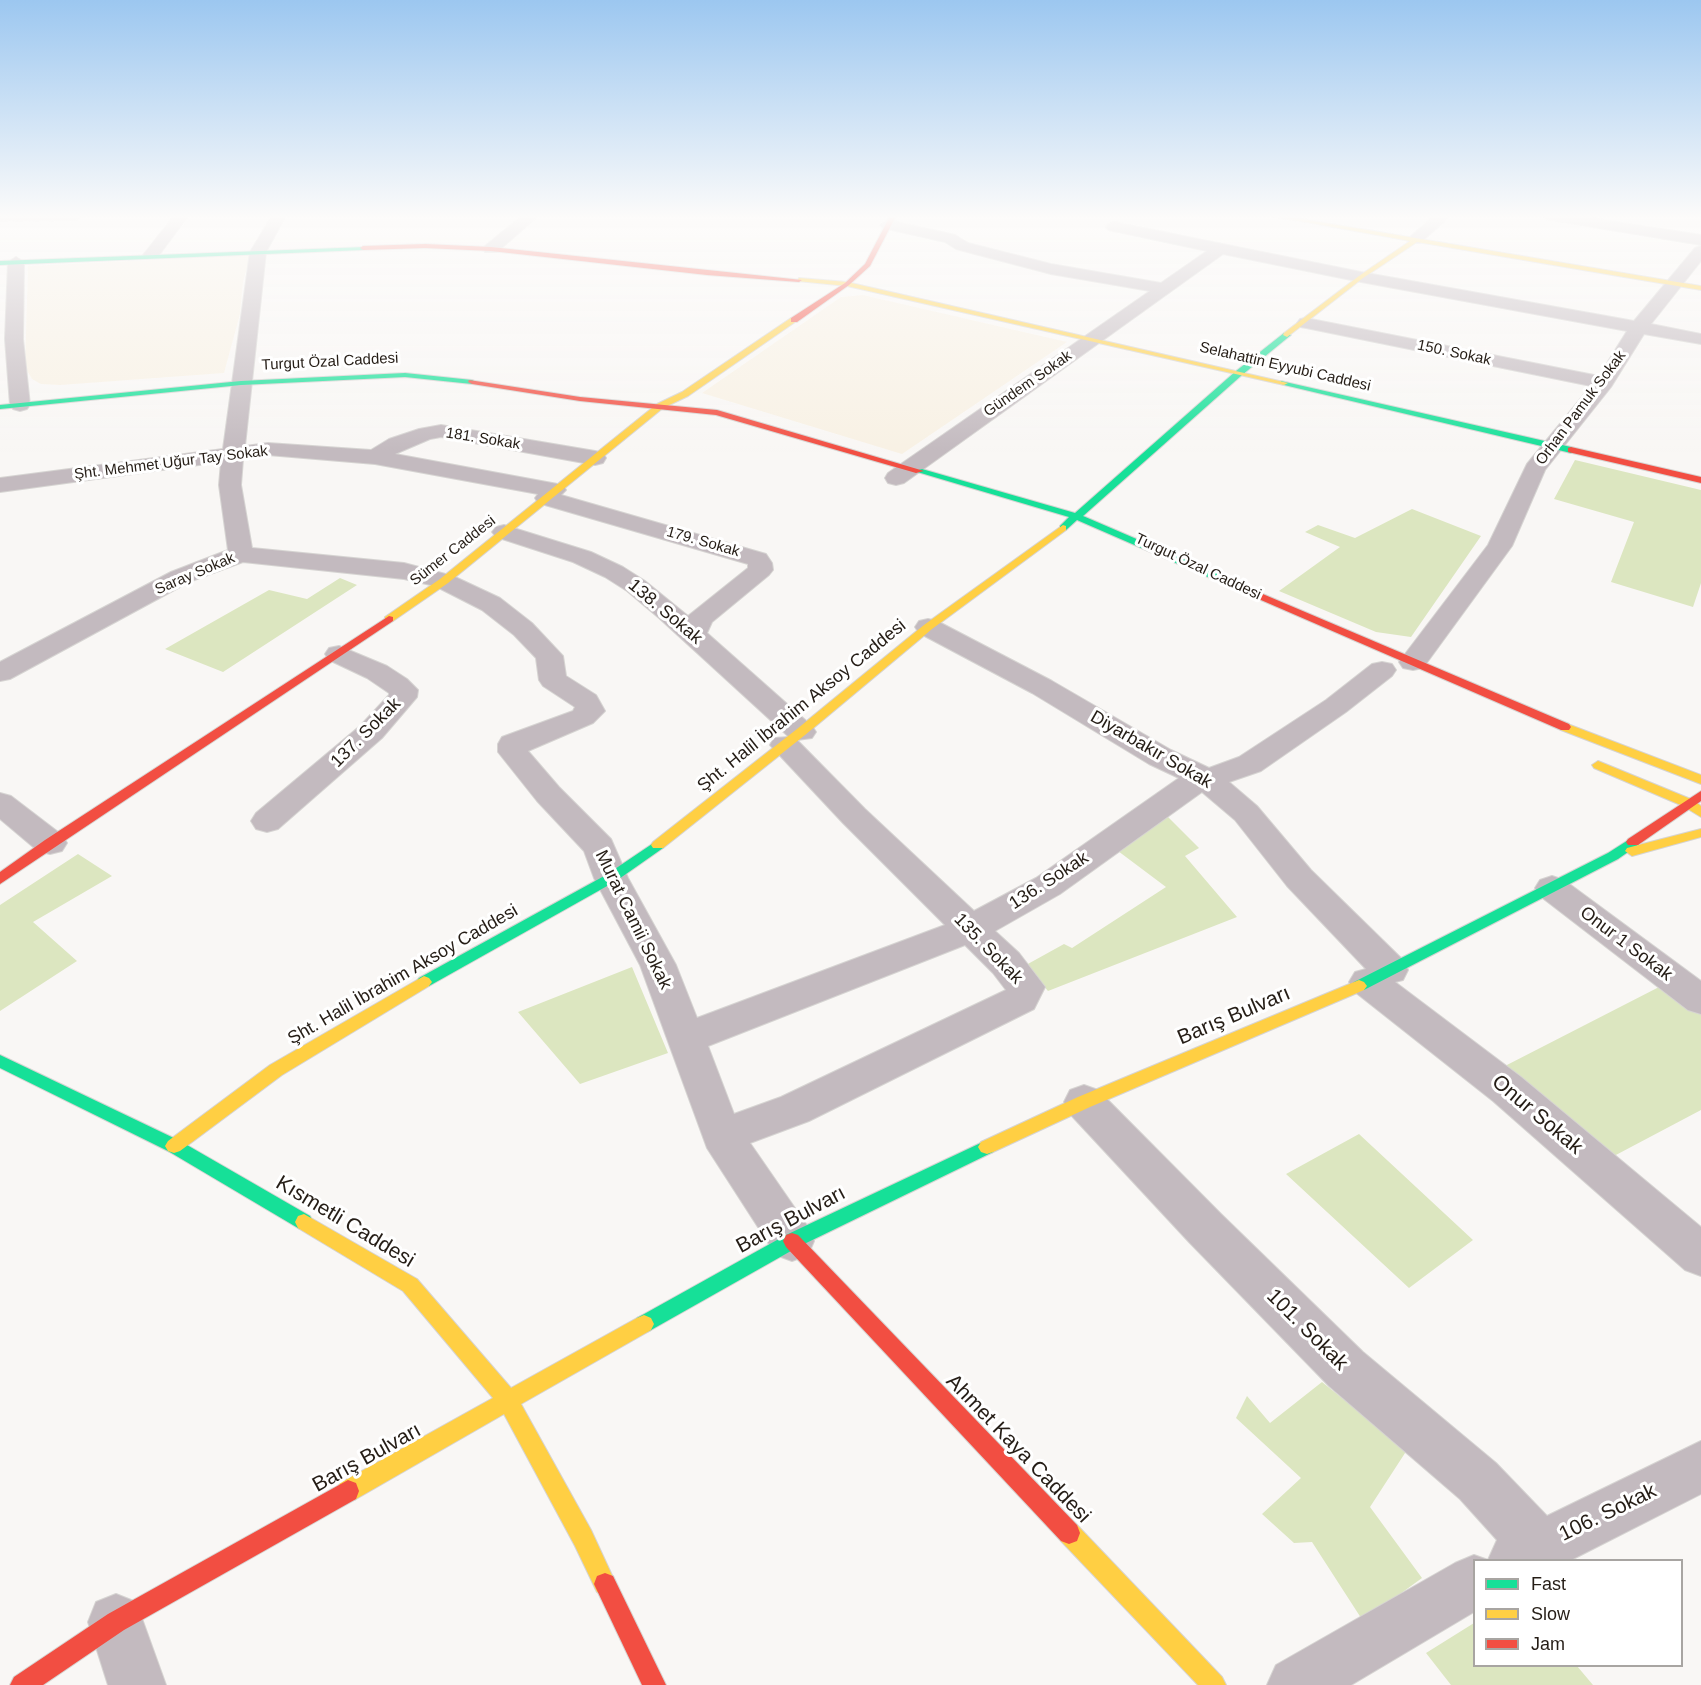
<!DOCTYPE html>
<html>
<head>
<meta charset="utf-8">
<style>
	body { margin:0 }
	#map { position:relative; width:1701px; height:1685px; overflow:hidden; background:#f9f7f5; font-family:Helvetica,sans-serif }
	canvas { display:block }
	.legend { position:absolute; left:1473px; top:1559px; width:210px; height:108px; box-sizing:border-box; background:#fff; border:2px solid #a8a5a2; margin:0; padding:8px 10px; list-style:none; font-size:18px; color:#251d16 }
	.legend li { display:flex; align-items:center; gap:12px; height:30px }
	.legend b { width:30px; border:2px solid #a8a5a2 }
</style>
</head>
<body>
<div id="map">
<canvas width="1701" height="1685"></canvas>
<ul class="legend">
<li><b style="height:8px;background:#16e098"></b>Fast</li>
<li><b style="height:8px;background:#ffcf43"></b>Slow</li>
<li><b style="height:8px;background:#f24e42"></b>Jam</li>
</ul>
</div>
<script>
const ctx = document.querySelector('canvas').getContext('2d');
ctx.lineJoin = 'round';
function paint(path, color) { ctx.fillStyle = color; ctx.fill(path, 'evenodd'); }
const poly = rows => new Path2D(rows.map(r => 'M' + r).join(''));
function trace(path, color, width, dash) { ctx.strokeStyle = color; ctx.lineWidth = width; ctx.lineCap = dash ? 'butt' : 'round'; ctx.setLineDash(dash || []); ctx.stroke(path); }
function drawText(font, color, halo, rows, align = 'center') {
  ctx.font = font + ' Helvetica,sans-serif'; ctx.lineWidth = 6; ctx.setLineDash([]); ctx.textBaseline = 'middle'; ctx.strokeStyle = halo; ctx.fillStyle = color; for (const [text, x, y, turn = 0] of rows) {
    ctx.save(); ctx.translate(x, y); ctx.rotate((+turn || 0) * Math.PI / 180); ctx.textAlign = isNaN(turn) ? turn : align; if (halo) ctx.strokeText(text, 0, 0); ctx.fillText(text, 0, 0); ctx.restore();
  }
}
paint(poly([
	[251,255,243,281,240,314,224,373,60,385,41,384,32,379,25,367,28,266],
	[863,295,1067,342,902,454,702,393,841,297]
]), '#f8f1e4');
paint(poly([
	[1575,460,1701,490,1701,583,1693,607,1611,582,1634,522,1554,499],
	[1412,509,1481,536,1411,637,1376,632,1279,591,1340,547,1305,532,1318,525,1355,538],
	[340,578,357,585,223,672,165,649,269,590,307,599],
	[1168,817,1199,848,1185,856,1237,917,1048,991,1026,965,1064,944,1072,948,1166,887,1118,851],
	[78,854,112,876,33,922,77,961,0,1011,0,905],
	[632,967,668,1053,580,1084,518,1012],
	[1661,986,1701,1014,1701,1110,1614,1156,1503,1067],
	[1359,1134,1473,1240,1409,1288,1286,1174],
	[1322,1382,1407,1450,1370,1507,1422,1578,1363,1621,1312,1542,1294,1543,1262,1514,1301,1478,1236,1418,1247,1396,1270,1423],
	[1474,1623,1474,1666,1577,1666,1593,1685,1451,1685,1426,1653]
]), '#dce6c0');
const street = poly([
	[0,216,83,216,76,220,0,221,0,216],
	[174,216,188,216,157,258,145,258,143,255,174,216],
	[272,216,282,216,284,219,266,252,245,446,268,443,371,450,389,439,419,429,441,425,595,451,603,453,606,458,603,463,595,465,441,437,430,439,395,454,563,485,566,490,561,495,766,554,772,563,773,570,769,575,712,622,707,633,812,726,816,732,812,738,797,740,865,809,974,911,1036,878,1179,778,1149,764,1032,693,919,633,915,627,919,621,928,619,937,621,1052,681,1171,750,1209,768,1239,757,1326,700,1372,664,1382,662,1392,664,1396,670,1392,676,1346,712,1261,771,1229,782,1257,806,1311,870,1403,960,1408,970,1403,980,1395,982,1521,1077,1701,1227,1701,1276,1685,1270,1493,1101,1355,992,1349,982,1355,972,1366,969,1287,886,1235,820,1202,792,1060,894,995,931,1019,953,1045,987,1034,1009,809,1121,750,1143,808,1227,814,1241,808,1255,792,1261,776,1255,707,1148,640,965,594,878,584,851,537,801,498,752,498,744,502,737,573,711,575,707,543,686,539,680,536,658,514,635,482,610,435,586,404,579,243,562,189,582,10,679,0,681,0,662,171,572,228,550,219,485,221,462,0,492,0,478,223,449,250,252,272,216],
	[268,455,375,464,538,494,535,498,538,503,748,564,748,568,688,616,645,581,623,567,591,552,504,525,496,527,492,532,496,537,573,562,605,577,627,591,659,618,789,737,774,738,770,745,843,823,945,925,697,1018,676,965,628,878,611,839,559,787,528,751,593,723,605,711,596,695,566,676,563,656,532,623,500,598,453,576,404,563,252,548,241,485,243,459,268,455],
	[965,945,993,973,1006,990,781,1097,734,1114,708,1046,965,945],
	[522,216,538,216,497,252,485,252,483,249,485,246,522,216],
	[1434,216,1450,216,1420,243,1410,243,1407,240,1410,237,1434,216],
	[1544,216,1577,216,1701,235,1701,245,1551,220,1546,219,1544,216],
	[888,220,955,235,968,243,1051,264,1161,283,1207,251,1109,230,1106,227,1109,224,1114,222,1361,272,1634,321,1695,248,1701,246,1701,261,1651,324,1701,334,1701,344,1644,334,1611,387,1545,470,1512,546,1423,668,1413,670,1403,668,1399,662,1488,545,1527,464,1591,386,1306,328,1300,327,1297,323,1300,319,1306,318,1599,376,1627,331,1361,282,1223,254,904,483,896,485,888,483,885,478,888,473,1150,291,1051,274,956,249,945,242,883,228,880,225,888,220],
	[16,257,24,262,23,339,30,405,27,409,20,411,13,409,10,405,5,339,8,262,16,257],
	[339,646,387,666,407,679,418,690,417,697,382,738,278,829,267,832,256,829,251,821,256,813,360,726,389,695,389,693,367,678,329,660,325,654,329,648,339,646],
	[0,793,11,796,62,835,67,843,62,851,50,854,38,851,0,819,0,793],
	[1552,876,1564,880,1701,981,1701,1014,1688,1010,1540,896,1535,888,1540,880,1552,876],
	[1084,1085,1098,1090,1221,1214,1363,1352,1496,1463,1547,1516,1701,1441,1701,1494,1571,1560,1488,1560,1497,1540,1460,1499,1329,1386,1189,1242,1070,1114,1064,1102,1070,1090,1084,1085],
	[1474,1555,1488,1560,1474,1560,1474,1612,1351,1685,1267,1685,1276,1665,1455,1563,1474,1555],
	[116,1594,136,1602,166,1685,108,1685,88,1622,96,1602,116,1594]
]);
const fast = poly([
	[365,247,363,250,0,265,0,261,365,247],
	[1284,333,1291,335,1242,375,1083,516,1262,593,1262,597,1254,597,1077,520,1066,530,1060,530,1060,526,1069,517,914,471,922,469,1075,513,1236,371,1284,333],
	[405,373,472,380,476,382,472,384,405,377,241,385,0,409,0,405,241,381,405,373],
	[1281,381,1571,447,1575,450,1571,453,1284,385,1280,383,1281,381],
	[1633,837,1640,842,1638,845,1618,859,1364,990,1354,990,1351,986,1354,982,1608,853,1633,837],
	[658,840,663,842,665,845,663,848,616,881,429,986,419,986,416,982,419,978,606,875,658,840],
	[0,1055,180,1141,310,1216,313,1222,310,1228,304,1230,298,1228,168,1151,0,1068,0,1055],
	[987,1140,993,1142,996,1147,993,1152,798,1247,651,1330,644,1333,637,1330,634,1324,637,1318,786,1235,987,1140]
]);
const slow = poly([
	[1272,216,1284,216,1701,286,1701,290,1417,242,1363,278,1287,337,1283,335,1284,333,1359,276,1410,241,1272,216],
	[799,278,847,282,1288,383,1284,385,847,286,797,281,799,278],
	[791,318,798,320,688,396,663,408,448,583,393,621,385,621,385,617,440,579,657,404,682,392,791,318],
	[1063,525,1066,526,1066,530,932,629,805,735,663,848,653,848,651,845,653,842,797,729,924,625,1063,525],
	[1565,723,1701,775,1701,784,1561,730,1559,727,1561,724,1565,723],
	[1598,761,1693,800,1701,806,1701,817,1683,806,1594,768,1592,765,1598,761],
	[1701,829,1701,837,1632,856,1625,851,1627,848,1701,829],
	[424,976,429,978,432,982,429,986,282,1075,180,1151,174,1153,168,1151,165,1146,168,1141,270,1065,424,976],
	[1359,980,1364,982,1367,986,1364,990,1090,1107,993,1152,987,1154,981,1152,978,1147,981,1142,1078,1097,1359,980],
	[304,1214,417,1279,511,1388,637,1318,644,1315,651,1318,654,1324,651,1330,521,1404,591,1530,616,1584,613,1592,605,1595,597,1592,575,1546,504,1414,356,1499,348,1502,340,1499,337,1491,340,1483,493,1398,403,1291,298,1228,295,1222,298,1216,304,1214],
	[1069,1522,1077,1525,1222,1677,1226,1685,1198,1685,1061,1541,1058,1533,1061,1525,1069,1522]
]);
const jam = poly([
	[890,216,896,216,870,266,849,285,797,322,791,322,791,318,845,283,865,264,890,216],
	[425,244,491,247,802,280,799,282,707,275,491,251,425,248,363,250,360,248,363,246,425,244],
	[469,380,580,397,717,410,924,471,916,473,716,415,580,401,472,384,468,382,469,380],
	[1571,447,1701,477,1701,483,1568,452,1568,448,1571,447],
	[1258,592,1569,724,1571,727,1569,730,1561,730,1254,597,1254,593,1258,592],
	[389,616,393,617,393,621,0,884,0,872,45,840,389,616],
	[1701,791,1701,801,1638,845,1628,845,1626,842,1628,839,1701,791],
	[792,1233,798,1235,1077,1525,1080,1533,1077,1541,1069,1544,1061,1541,786,1247,783,1241,786,1235,792,1233],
	[348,1480,356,1483,359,1491,356,1499,124,1630,43,1685,10,1685,14,1677,108,1614,348,1480],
	[605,1573,613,1576,666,1685,642,1685,594,1584,597,1576,605,1573]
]);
trace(street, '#d6d4d2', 2);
trace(fast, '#d6d4d2', 2);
trace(slow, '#d6d4d2', 2);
trace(jam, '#d6d4d2', 2);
paint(street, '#c3babf');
paint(fast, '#16e098');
paint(slow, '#ffcf43');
paint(jam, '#f24e42');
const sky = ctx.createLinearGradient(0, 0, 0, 452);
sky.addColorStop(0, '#9cc7f0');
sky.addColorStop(0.48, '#fcfbfa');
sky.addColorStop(1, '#fcfbfa00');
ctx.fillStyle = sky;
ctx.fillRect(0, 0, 1701, 452);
drawText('15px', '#251d16', '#fff', [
	["150. Sokak",1454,353,12],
	["Turgut Özal Caddesi",330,362,-3],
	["Selahattin Eyyubi Caddesi",1285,367,13],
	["Gündem Sokak",1028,384,-35],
	["Orhan Pamuk Sokak",1581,408,-53],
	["181. Sokak",483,439,9],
	["Şht. Mehmet Uğur Tay Sokak",171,463,-7],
	["179. Sokak",703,542,16],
	["Sümer Caddesi",453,551,-38],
	["Turgut Özal Caddesi",1198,567,25],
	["Saray Sokak",195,574,-23]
]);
drawText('18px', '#251d16', '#fff', [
	["138. Sokak",665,612,40],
	["Şht. Halil İbrahim Aksoy Caddesi",802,706,-39],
	["137. Sokak",366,733,-45],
	["Diyarbakır Sokak",1151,750,30],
	["136. Sokak",1049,881,-33],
	["Murat Camii Sokak",633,920,64],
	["Onur 1 Sokak",1626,944,37],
	["135. Sokak",988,949,46],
	["Şht. Halil İbrahim Aksoy Caddesi",403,975,-30]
]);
drawText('21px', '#251d16', '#fff', [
	["Barış Bulvarı",1234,1016,-23],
	["Onur Sokak",1537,1115,40],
	["Barış Bulvarı",791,1220,-28],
	["Kısmetli Caddesi",345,1222,31],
	["101. Sokak",1307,1330,45],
	["Ahmet Kaya Caddesi",1018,1449,46],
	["Barış Bulvarı",367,1458,-29],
	["106. Sokak",1608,1513,-26]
]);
</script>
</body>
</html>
